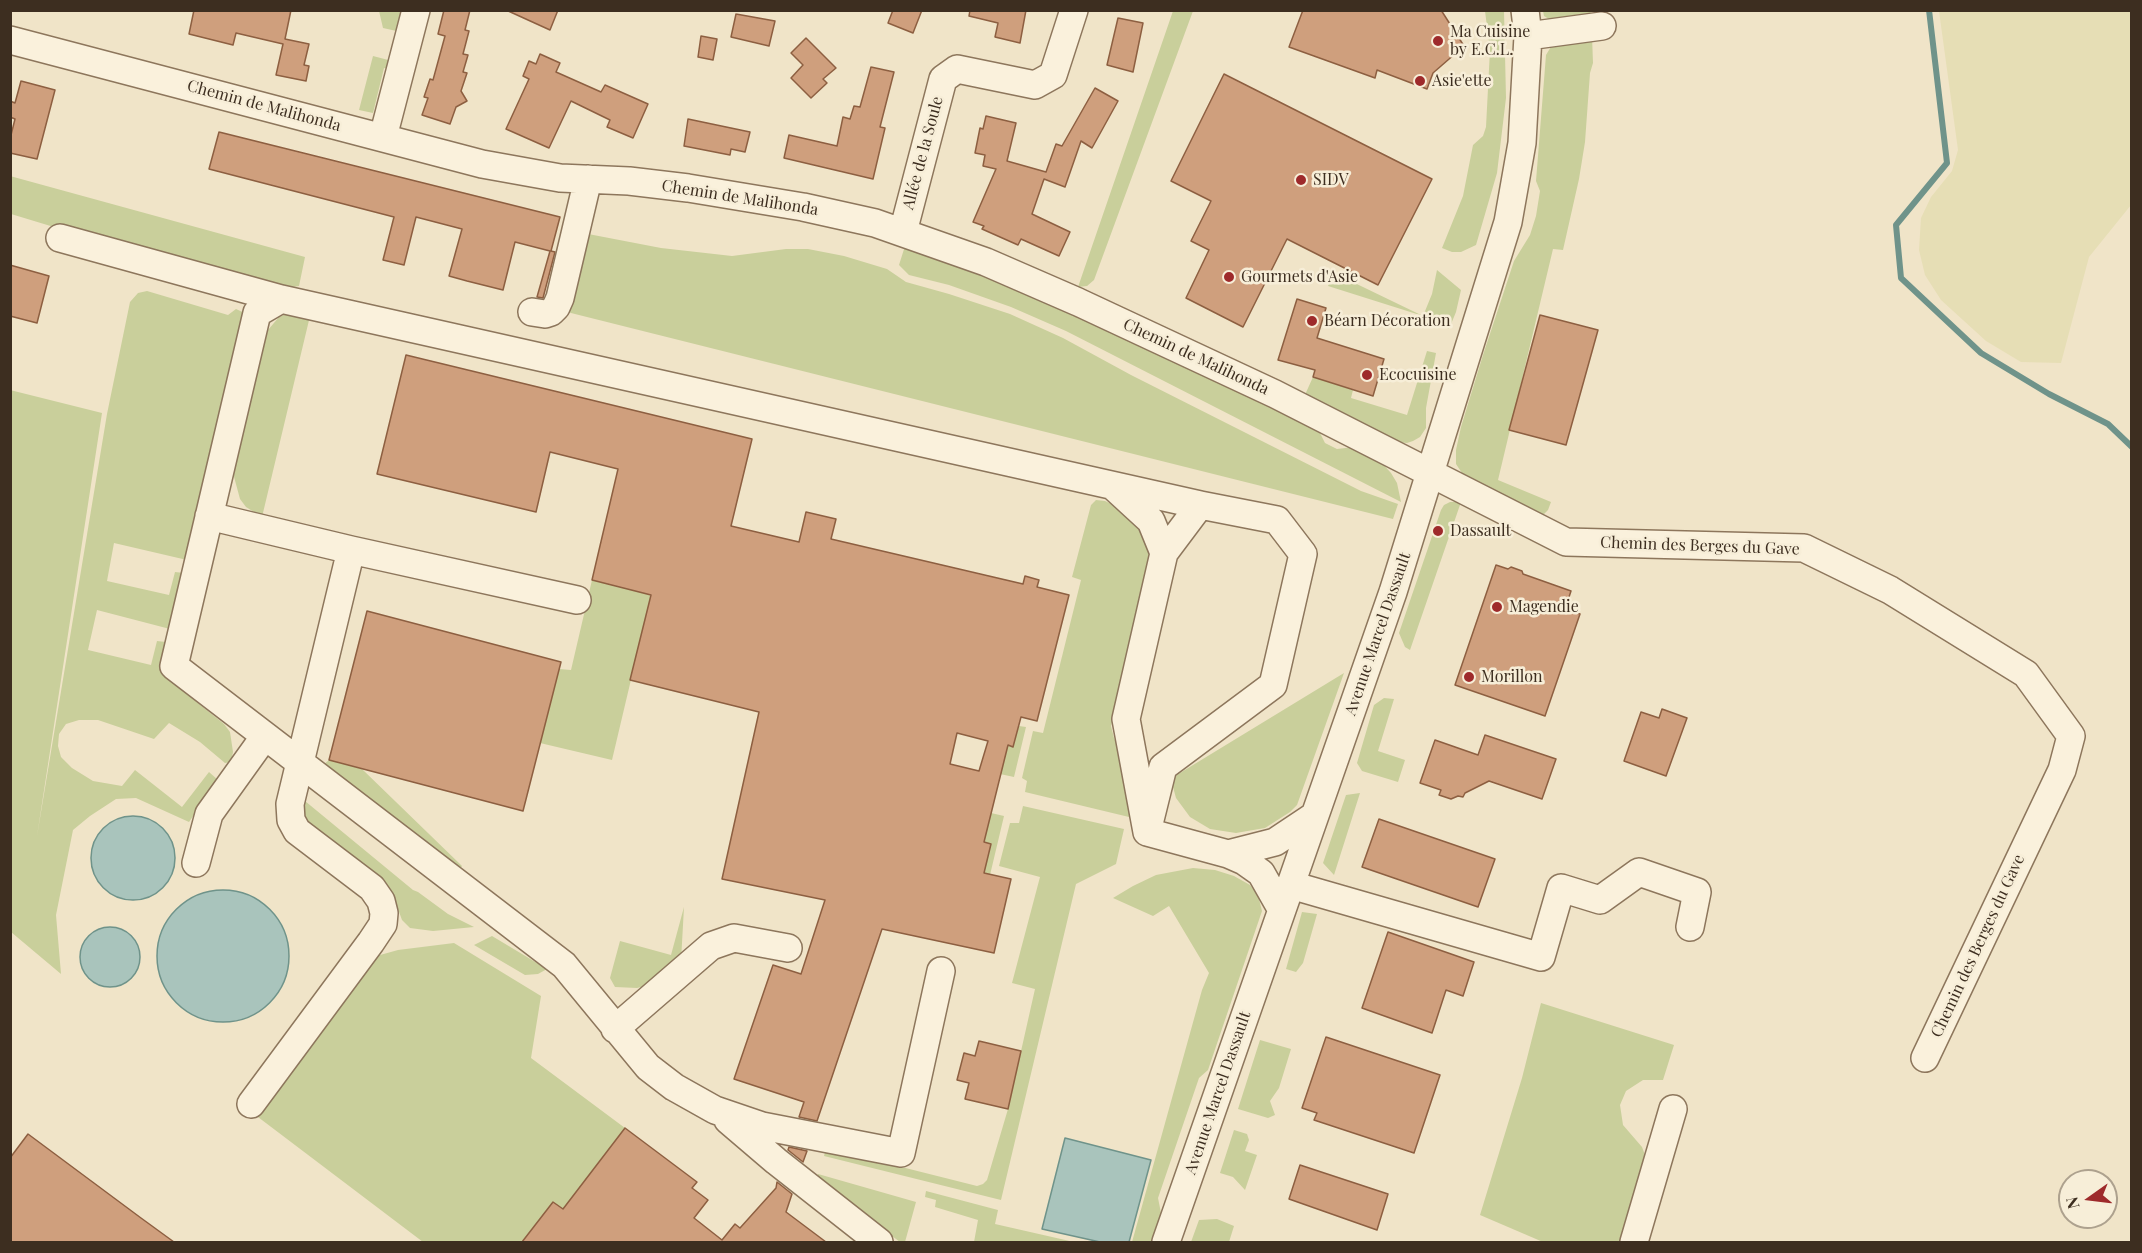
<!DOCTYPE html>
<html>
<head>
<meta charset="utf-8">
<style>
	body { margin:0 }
	#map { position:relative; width:2142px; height:1253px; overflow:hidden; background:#f0e4c8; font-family:"Playfair Display",serif }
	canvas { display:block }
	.frame { position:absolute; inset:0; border:12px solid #3d2e20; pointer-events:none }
	.north { position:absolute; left:2058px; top:1169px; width:60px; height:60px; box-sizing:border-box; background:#f7eed8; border:2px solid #ada18e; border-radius:50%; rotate:256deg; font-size:16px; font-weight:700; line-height:24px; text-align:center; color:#3d2e20 }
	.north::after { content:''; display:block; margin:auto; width:21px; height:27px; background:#9e2a2b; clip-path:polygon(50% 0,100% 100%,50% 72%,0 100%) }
</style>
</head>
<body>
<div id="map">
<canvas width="2142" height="1253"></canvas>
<div class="frame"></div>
<div class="north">N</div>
</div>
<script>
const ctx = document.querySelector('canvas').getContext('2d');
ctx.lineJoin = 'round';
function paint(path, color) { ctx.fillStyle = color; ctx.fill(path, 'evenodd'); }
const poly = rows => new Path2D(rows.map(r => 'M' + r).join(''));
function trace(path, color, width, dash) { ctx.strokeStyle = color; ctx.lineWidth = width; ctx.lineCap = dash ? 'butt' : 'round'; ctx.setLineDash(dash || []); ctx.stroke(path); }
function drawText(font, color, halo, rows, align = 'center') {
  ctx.font = font + ' "Playfair Display",serif'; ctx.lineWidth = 5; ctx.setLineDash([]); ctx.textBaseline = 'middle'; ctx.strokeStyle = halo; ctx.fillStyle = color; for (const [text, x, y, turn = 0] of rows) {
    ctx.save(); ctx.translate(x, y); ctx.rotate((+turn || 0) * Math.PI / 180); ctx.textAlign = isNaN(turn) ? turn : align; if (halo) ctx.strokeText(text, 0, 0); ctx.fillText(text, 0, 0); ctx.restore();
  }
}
paint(poly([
	[1939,11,2131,11,2131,205,2089,257,2061,363,2021,362,1986,341,1941,300,1925,275,1919,250,1921,218,1931,197,1952,171,1958,150]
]), '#e6deb5');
paint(poly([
	[1575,10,1591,11,1590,15,1552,21,1544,16,1543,11],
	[379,11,399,11,405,13,401,32,383,28],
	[1173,11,1193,11,1094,280,1087,286,1078,287],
	[1485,11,1504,11,1506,98,1497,173,1476,245,1461,252,1452,252,1442,248,1463,196,1473,145,1483,136,1486,127,1490,50],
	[1592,36,1593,63,1590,73,1585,142,1579,179,1563,250,1553,249,1498,480,1551,502,1548,510,1542,516,1464,476,1456,464,1456,450,1461,427,1483,355,1514,261,1530,235,1536,216,1540,191,1536,181,1546,55,1552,45],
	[373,56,392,61,390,69,384,68,373,113,359,110],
	[10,176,305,257,299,286,265,291,11,214],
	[583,233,661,248,732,256,786,249,808,249,844,256,887,269,906,282,949,294,1010,314,1063,338,1131,375,1361,491,1398,504,1393,519,567,312],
	[905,246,1013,286,1317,427,1325,443,1337,449,1354,447,1381,462,1391,473,1397,483,1401,502,1066,331,1011,307,949,285,909,275,899,265],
	[1437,270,1461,290,1456,312,1449,329,1423,316,1328,286,1334,273,1423,316,1432,294],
	[147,291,228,315,236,309,249,315,187,560,114,543,107,581,169,595,175,572,184,573,170,629,97,610,88,650,151,665,157,641,166,642,169,677,178,687,224,724,230,732,233,752,231,762,225,763,200,742,169,723,154,739,98,720,79,720,66,724,59,734,58,746,61,757,72,768,93,781,122,786,135,770,182,807,209,772,218,780,189,822,136,798,116,799,90,816,73,830,56,915,61,974,11,932,10,390,102,413,37,836,107,414,130,302,138,293],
	[287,314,310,316,262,517,246,507,240,499,233,473,268,330,279,317],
	[1427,351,1436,353,1426,408,1426,428,1420,437,1413,441,1407,443,1397,442,1304,397,1313,377,1353,390,1351,398,1407,415],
	[1096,500,1105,501,1137,516,1153,558,1111,726,1114,738,1135,782,1129,817,1025,792,1027,781,1022,778,1033,731,1043,733,1081,580,1072,577,1091,505],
	[1450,502,1461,502,1410,650,1405,647,1399,633,1441,510,1444,505],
	[592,580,651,595,612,760,540,743,559,669,571,670],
	[1344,673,1297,805,1290,812,1265,828,1236,833,1210,829,1190,817,1176,798,1173,787,1175,776],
	[1384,698,1394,699,1378,751,1405,760,1398,782,1362,771,1357,763,1374,705],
	[1019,726,1026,727,1014,777,1000,774,998,743,1013,746],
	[329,760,362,769,462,866,458,872,322,766],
	[1360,793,1334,875,1323,863,1346,795],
	[305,801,413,890,418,892,448,914,474,927,433,931,410,928,402,920,394,898,304,827,298,820],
	[1023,806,1124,829,1116,864,1076,884,1001,1200,824,1156,826,1148,977,1186,983,1184,987,1180,1008,1109,1035,989,1012,983,1040,877,999,866,1010,823,1019,823],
	[991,813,1004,816,990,875,984,873,978,841],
	[1193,868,1215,870,1234,876,1250,885,1258,895,1262,911,1208,1070,1199,1078,1158,1198,1162,1218,1154,1242,1132,1242,1202,990,1209,973,1169,906,1153,916,1113,898,1133,886,1156,875],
	[684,907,681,961,653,984,637,988,615,987,610,978,620,941,671,955],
	[1302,912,1317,914,1303,963,1296,972,1286,969],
	[492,936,547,969,538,974,525,975,474,945],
	[454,943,541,996,531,1058,625,1128,563,1209,553,1203,522,1242,423,1242,254,1114,373,957,398,950],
	[1541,1003,1674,1045,1663,1080,1643,1080,1626,1091,1620,1105,1623,1125,1642,1147,1648,1163,1624,1242,1543,1242,1480,1215,1522,1078],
	[1260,1040,1291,1049,1279,1088,1270,1101,1275,1115,1268,1118,1238,1109],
	[1234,1130,1247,1134,1249,1140,1245,1151,1257,1155,1245,1190,1233,1177,1220,1173],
	[818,1174,916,1202,905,1242,900,1242,816,1179],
	[926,1191,998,1210,995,1224,1074,1242,974,1242,978,1220,935,1207,936,1200,925,1197],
	[1217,1219,1234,1226,1229,1242,1191,1242,1199,1220]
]), '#c9cf9b');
const water = poly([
	'91 858a42 42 0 1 1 84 0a42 42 0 1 1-84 0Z',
	'157 956a66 66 0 1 1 132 0a66 66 0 1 1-132 0Z',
	'80 957a30 30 0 1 1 60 0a30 30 0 1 1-60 0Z',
	[1065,1138,1151,1160,1129,1242,1100,1242,1042,1229,1065,1138]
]);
paint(water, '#a9c4bc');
trace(water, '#6f938a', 1.5);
trace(poly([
	[1929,10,1947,163,1896,225,1901,278,1981,353,2049,394,2108,424,2132,447]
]), '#6f938a', 6);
const building = poly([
	[194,10,291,10,285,39,309,44,304,65,309,66,306,81,276,75,283,44,236,33,233,45,189,34,194,10],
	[444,10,470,10,465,30,469,31,463,54,468,55,463,72,467,73,461,91,467,101,456,107,450,124,422,115,428,98,424,97,430,79,433,80,445,36,438,34,444,10],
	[506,10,558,10,550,30,506,10],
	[893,10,922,10,913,33,888,23,893,10],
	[970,10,1026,10,1020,43,995,37,998,23,969,16,970,10],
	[1303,10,1441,10,1464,46,1433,73,1427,89,1377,70,1375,78,1289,47,1303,10],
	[736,14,775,21,769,46,731,37,736,14],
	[1118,18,1143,23,1133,72,1107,65,1118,18],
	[701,36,717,39,713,60,698,57,701,36],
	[806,38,836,68,823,79,827,83,811,98,791,78,803,65,791,53,806,38],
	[540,54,560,63,556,72,601,92,605,85,648,104,633,138,607,127,610,120,571,101,549,148,506,129,529,79,523,76,529,61,536,64,540,54],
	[871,67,894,72,880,127,885,128,873,179,784,158,789,135,837,146,843,117,850,119,854,106,860,107,871,67],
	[1224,74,1432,179,1378,285,1287,239,1243,327,1186,298,1209,250,1191,241,1211,201,1171,181,1224,74],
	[21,81,55,90,37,159,10,153,10,139,15,119,10,117,10,101,15,103,21,81],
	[1095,88,1118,101,1092,148,1081,141,1065,187,1044,179,1032,214,1070,232,1059,256,1021,239,1018,245,982,229,984,226,973,222,996,169,983,166,985,155,975,153,980,128,983,129,986,116,1016,123,1007,161,1046,172,1056,144,1062,146,1095,88],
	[688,119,750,132,745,152,731,149,730,155,684,146,688,119],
	[219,132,560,217,551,251,555,252,543,298,537,297,550,251,515,242,503,290,467,281,449,276,462,229,416,217,404,265,383,260,394,217,209,169,219,132],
	[10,265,49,276,37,323,10,316,10,265],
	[1297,299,1326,308,1317,338,1384,359,1373,396,1313,377,1315,370,1278,360,1297,299],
	[1540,315,1598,330,1566,445,1509,430,1540,315],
	[406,355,752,439,731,526,799,542,806,512,836,519,831,539,1023,584,1025,576,1039,580,1037,587,1069,595,1037,721,1021,717,1013,747,1008,745,984,842,991,844,984,873,1011,879,994,953,882,929,817,1121,799,1117,804,1102,734,1079,773,965,801,974,825,900,722,879,759,712,630,680,651,595,592,580,618,469,550,452,536,512,377,474,406,355],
	[957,733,988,741,979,771,950,764,957,733],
	[1496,565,1508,569,1511,567,1522,571,1523,574,1571,591,1565,609,1580,614,1545,716,1455,685,1496,565],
	[367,611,561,662,523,811,329,760,367,611],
	[1662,709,1687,718,1666,776,1624,761,1641,712,1659,718,1662,709],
	[1485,735,1556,759,1542,799,1489,781,1465,793,1463,797,1458,796,1451,799,1439,795,1441,790,1420,783,1435,740,1478,755,1485,735],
	[1379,819,1495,859,1478,907,1362,867,1379,819],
	[1388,932,1474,962,1463,996,1446,990,1432,1033,1362,1008,1388,932],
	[1326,1037,1440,1075,1414,1153,1314,1120,1317,1113,1302,1108,1326,1037],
	[979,1041,1021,1051,1008,1109,965,1099,969,1083,957,1080,964,1053,975,1056,979,1041],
	[625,1128,697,1182,692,1188,708,1200,694,1218,722,1240,735,1224,740,1228,776,1188,777,1182,792,1194,786,1212,826,1242,522,1242,553,1202,563,1209,625,1128],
	[28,1134,141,1218,174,1242,10,1242,10,1158,28,1134],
	[789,1147,807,1151,803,1162,788,1150,789,1147],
	[1300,1165,1388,1194,1377,1230,1289,1199,1300,1165]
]);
paint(building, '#cf9f7d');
trace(building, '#8d5f41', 1.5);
const minor = poly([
	[1528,36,1602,26],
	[10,40,482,164,560,178,629,181,688,188,803,207,875,223,986,262,1078,302,1275,394,1566,542,1804,548,1890,590,2026,674,2071,736,2062,770,1925,1058],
	[383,137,416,10],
	[903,232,943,79,957,69,1035,85,1053,75,1074,10],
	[60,238,281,299],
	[532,312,545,314,551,312,556,307,560,298,588,179],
	[1114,487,1151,521,1164,553],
	[209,516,351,550,577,600],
	[1147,832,1126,719,1164,553,1200,505,1277,520,1303,554,1273,685,1163,767,1147,832,1228,854,1244,861,1261,873,1282,910],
	[1228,854,1275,842,1314,816],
	[196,863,209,814,265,736],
	[1291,885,1541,957,1561,888,1600,900,1639,872,1697,892,1690,927],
	[941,971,901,1153,762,1126,715,1110,674,1087,648,1067,564,965,174,666,257,313,281,299,1200,505],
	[615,1029,711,946,734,938,788,948],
	[251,1104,371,942,383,924,384,913,381,901,372,888,297,831,291,820,290,804,351,550],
	[728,1120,776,1161,879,1242],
	[1166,1242,1393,592,1508,222,1522,143,1528,36,1525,10],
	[1634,1242,1673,1109]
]);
trace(minor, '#8d765c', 30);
trace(minor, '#faf1dc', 27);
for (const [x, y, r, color] of [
	[1438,41,6,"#9e2a2b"],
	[1420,81,6,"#9e2a2b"],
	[1301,180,6,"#9e2a2b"],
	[1229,277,6,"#9e2a2b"],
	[1312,321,6,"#9e2a2b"],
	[1367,375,6,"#9e2a2b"],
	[1438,531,6,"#9e2a2b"],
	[1497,607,6,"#9e2a2b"],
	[1469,677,6,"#9e2a2b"]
]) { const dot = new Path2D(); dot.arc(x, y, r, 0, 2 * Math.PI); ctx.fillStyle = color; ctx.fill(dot); trace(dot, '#f7eed8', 2); }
drawText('16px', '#3d2e20', '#f7eed8', [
	["Ma Cuisine",1450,32],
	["by E.C.L.",1450,50],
	["Asie'ette",1432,81],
	["SIDV",1313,180],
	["Gourmets d'Asie",1241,277],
	["Béarn Décoration",1324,321],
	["Ecocuisine",1379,375],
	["Dassault",1450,531],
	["Magendie",1509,607],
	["Morillon",1481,677]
], 'left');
drawText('16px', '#3d2e20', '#f7eed8', [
	["Chemin de Malihonda",264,106,15],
	["Allée de la Soule",923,153,-75],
	["Chemin de Malihonda",740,198,9],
	["Chemin de Malihonda",1196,357,25],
	["Chemin des Berges du Gave",1700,546,2],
	["Avenue Marcel Dassault",1378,634,-71],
	["Chemin des Berges du Gave",1978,946,-65],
	["Avenue Marcel Dassault",1218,1093,-71]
]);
</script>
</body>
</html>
